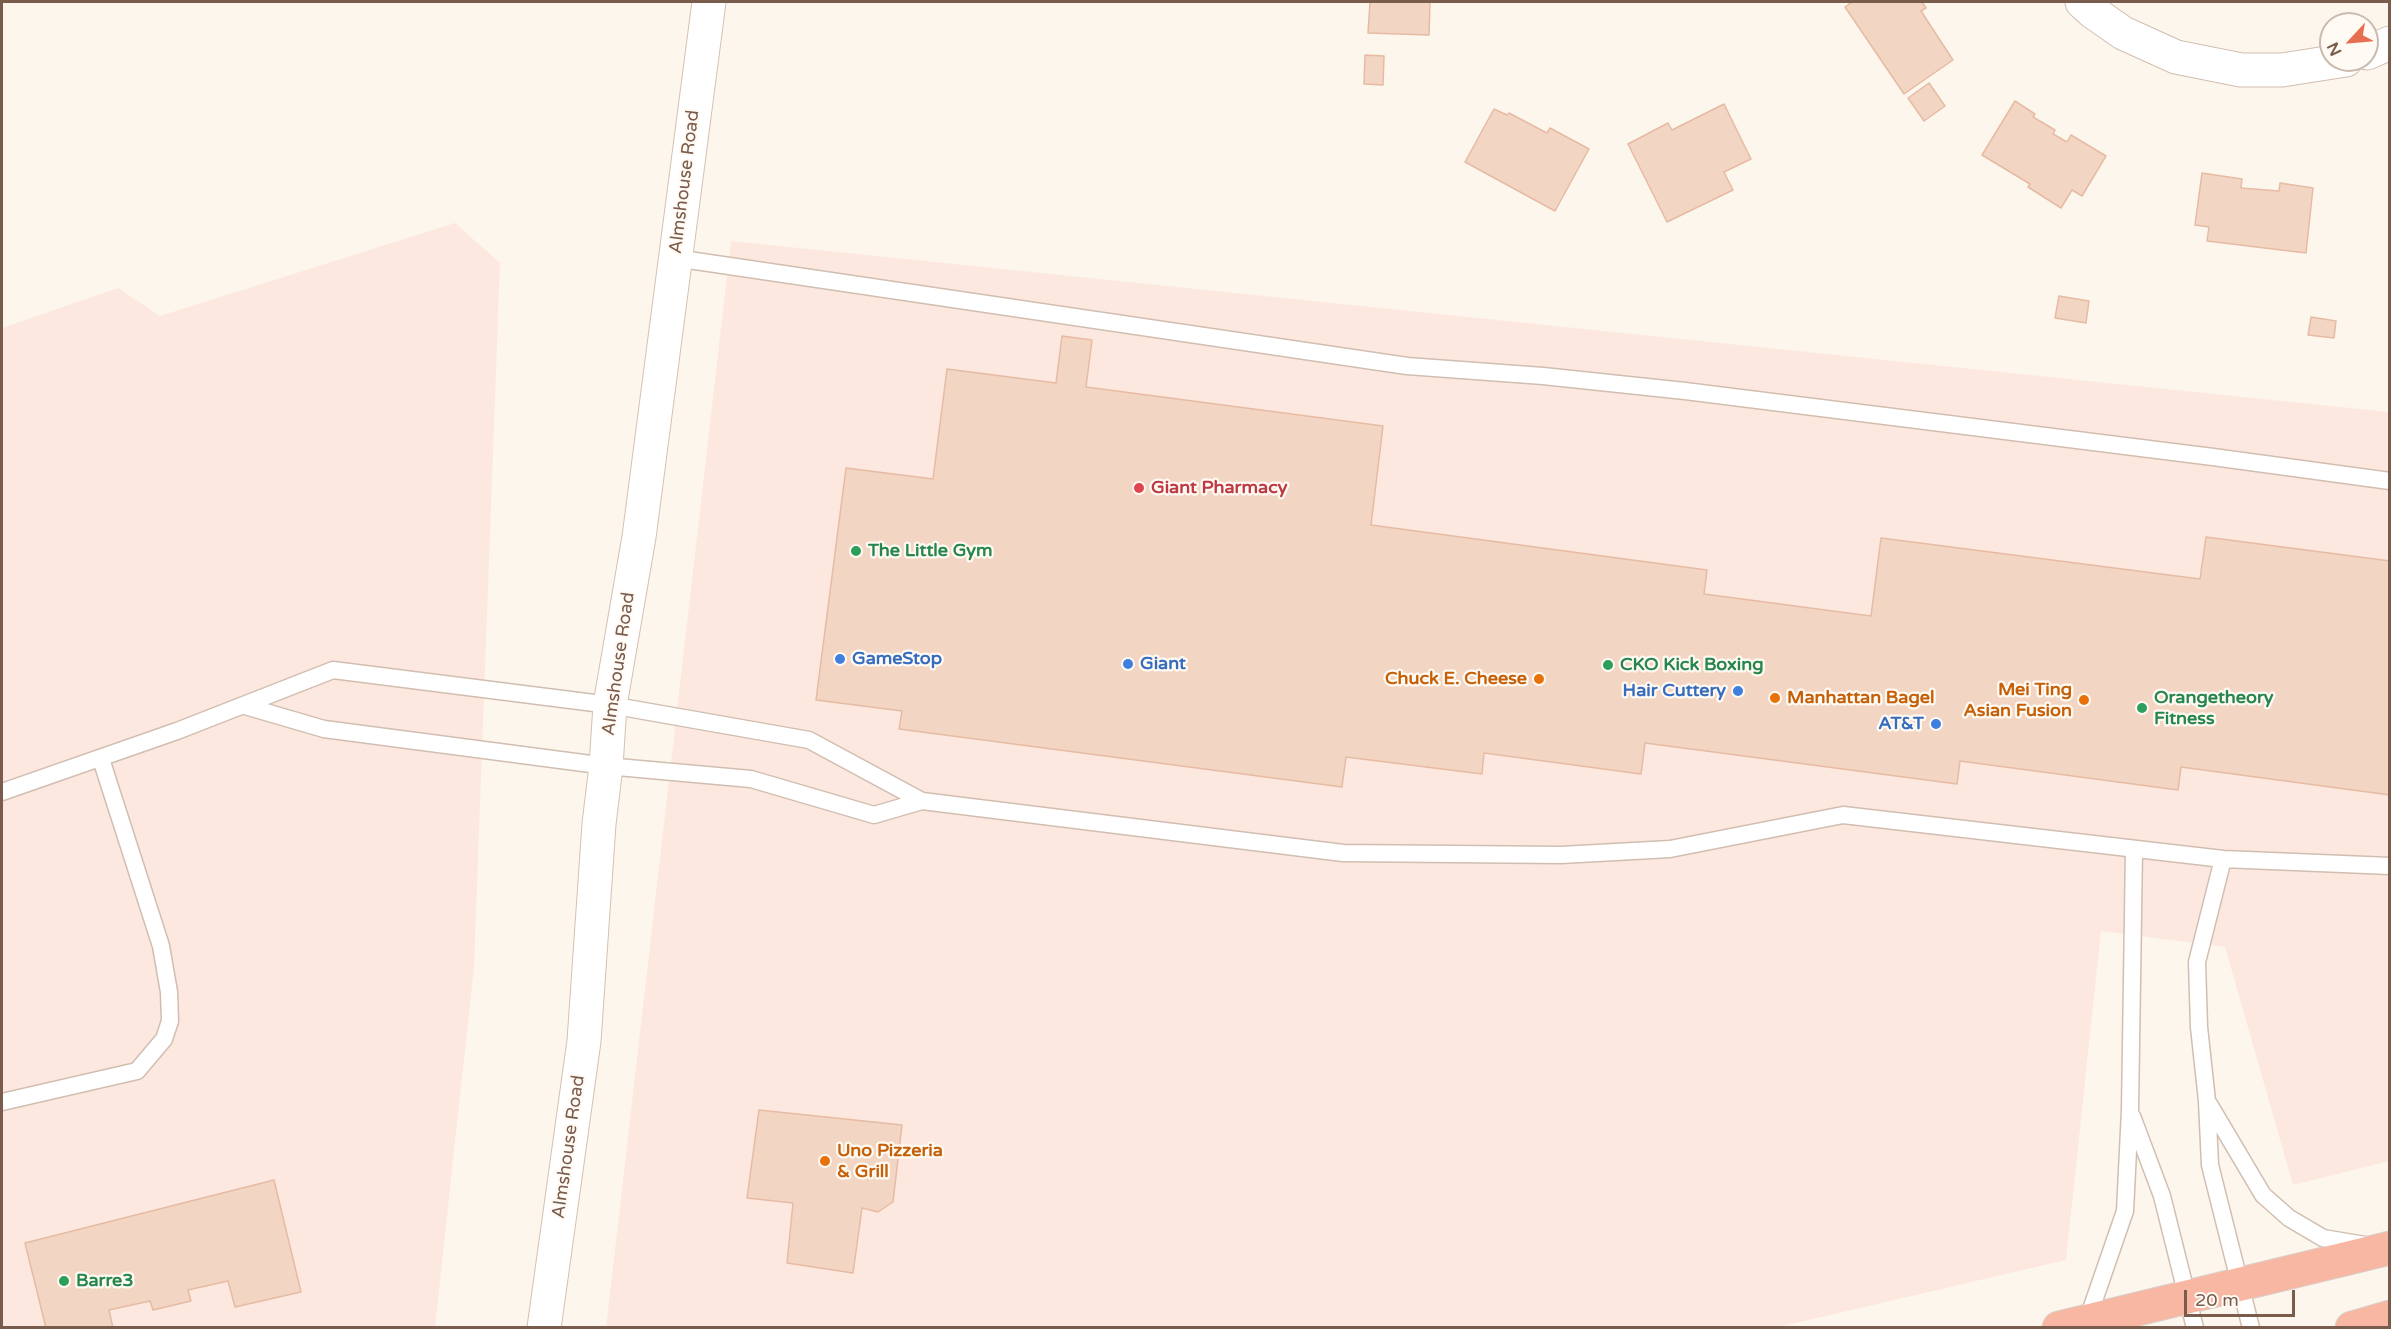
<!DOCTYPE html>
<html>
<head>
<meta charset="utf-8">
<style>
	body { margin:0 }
	#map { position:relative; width:2391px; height:1329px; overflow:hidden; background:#fdf6ec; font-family:"Varela Round",sans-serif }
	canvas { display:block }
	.frame { position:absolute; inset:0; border:3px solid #7a5c4d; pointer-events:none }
	.north { position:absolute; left:2319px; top:12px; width:60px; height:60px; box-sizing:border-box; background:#fffaf3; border:2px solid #cabbb1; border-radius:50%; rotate:244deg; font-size:16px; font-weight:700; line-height:24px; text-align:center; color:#7a5c4d }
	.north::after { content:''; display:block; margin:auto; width:21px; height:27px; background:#e76f51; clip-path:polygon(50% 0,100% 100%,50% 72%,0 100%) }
	.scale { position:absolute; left:2184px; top:1290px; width:111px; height:27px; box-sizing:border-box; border:3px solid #7a5c4d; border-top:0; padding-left:8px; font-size:18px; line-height:21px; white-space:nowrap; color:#7a5c4d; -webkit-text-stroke:4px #fffaf3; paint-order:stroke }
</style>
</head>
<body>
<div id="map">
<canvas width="2391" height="1329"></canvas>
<div class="frame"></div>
<div class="north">N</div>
<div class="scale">20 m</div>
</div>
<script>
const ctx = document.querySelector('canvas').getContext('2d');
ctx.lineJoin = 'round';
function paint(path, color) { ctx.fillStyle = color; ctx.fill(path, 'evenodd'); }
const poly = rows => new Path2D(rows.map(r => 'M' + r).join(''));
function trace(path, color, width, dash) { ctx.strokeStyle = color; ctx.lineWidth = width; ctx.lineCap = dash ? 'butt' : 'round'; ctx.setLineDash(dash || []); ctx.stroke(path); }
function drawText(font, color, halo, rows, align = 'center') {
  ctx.font = font + ' "Varela Round",sans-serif'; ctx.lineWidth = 4.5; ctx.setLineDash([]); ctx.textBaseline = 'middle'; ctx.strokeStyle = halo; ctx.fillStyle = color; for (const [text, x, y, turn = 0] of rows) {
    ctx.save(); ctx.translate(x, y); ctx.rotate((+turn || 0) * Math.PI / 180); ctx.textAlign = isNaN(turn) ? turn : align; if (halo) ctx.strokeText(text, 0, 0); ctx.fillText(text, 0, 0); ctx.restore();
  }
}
paint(poly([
	[455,223,500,263,474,967,435,1327,2,1327,2,328,118,288,160,316],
	[731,241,2389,412,2389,1161,2293,1185,2225,947,2101,931,2066,1260,1774,1328,606,1328]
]), '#fde8e0');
const building = poly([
	[1370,2,1430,2,1429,35,1368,33,1370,2],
	[1852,2,1922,2,1926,8,1921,11,1953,60,1904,94,1845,7,1852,2],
	[1365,55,1384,56,1383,85,1364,84,1365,55],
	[1929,83,1945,106,1924,121,1908,98,1929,83],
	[2015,101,2035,114,2033,117,2055,130,2053,134,2067,142,2071,135,2106,156,2082,196,2072,190,2061,208,2028,187,2030,184,1982,155,2015,101],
	[1724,104,1751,159,1724,172,1733,190,1667,222,1628,144,1668,123,1672,130,1724,104],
	[1494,109,1507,115,1509,113,1547,133,1550,128,1589,149,1555,211,1465,162,1494,109],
	[2202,173,2242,179,2241,188,2279,191,2280,183,2313,188,2306,253,2207,241,2209,227,2195,225,2202,173],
	[2059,296,2089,301,2086,323,2055,318,2059,296],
	[2311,317,2336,321,2334,338,2308,335,2311,317],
	[1062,336,1092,340,1086,387,1383,426,1371,525,1707,570,1704,594,1871,616,1881,538,2200,579,2206,537,2390,561,2390,795,2181,767,2178,790,1960,761,1957,784,1645,743,1641,774,1484,753,1482,774,1346,757,1342,787,899,729,902,711,816,700,846,468,933,479,947,369,1056,383,1062,336],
	[759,1110,902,1125,893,1202,878,1212,862,1208,853,1273,787,1263,793,1203,747,1198,759,1110],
	[274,1180,301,1292,235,1307,228,1281,188,1290,191,1301,153,1310,150,1301,109,1310,113,1328,46,1328,25,1243,274,1180]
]);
paint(building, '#f3d5c3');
trace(building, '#e6bba3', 1.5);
const lane = poly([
	[675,258,1407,366,1543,376,1685,391,2213,457,2390,481],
	[245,706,324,729,606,766,751,779,874,815,922,801],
	[2,792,177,731,333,670,610,705,809,740,922,801,1343,853,1561,855,1670,849,1843,815,2223,859,2390,866],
	[2223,859,2197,962,2199,1027,2207,1101,2210,1165,2251,1328],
	[2,1102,137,1071,164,1039,170,1021,169,992,161,946,101,759],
	[2209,1104,2263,1195,2289,1218,2323,1238,2365,1245],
	[2132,1116,2162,1196,2195,1328],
	[2087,1321,2125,1211,2130,1110,2134,849]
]);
const street = poly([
	[2082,2,2093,12,2123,33,2176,57,2241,70,2282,70,2346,60],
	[2367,53,2390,43]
]);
const secondary = poly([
	[544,1328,584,1041,599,824,606,766,610,705,639,537,709,2]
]);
const highway = poly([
	[2059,1328,2390,1248],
	[2352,1328,2390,1317]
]);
trace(lane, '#d1beb0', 19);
trace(street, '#d1beb0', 35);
trace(secondary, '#d6c0b0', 35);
trace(highway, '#dad1cd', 35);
trace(lane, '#fff', 16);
trace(street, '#fff', 33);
trace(secondary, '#fff', 33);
trace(highway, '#f7b7a3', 33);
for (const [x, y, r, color] of [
	[1139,488,6,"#e0444e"],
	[856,551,6,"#2e9e5b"],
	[840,659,6,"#3f7fe0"],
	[1128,664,6,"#3f7fe0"],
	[1608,665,6,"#2e9e5b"],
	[1539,679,6,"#e8710a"],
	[1738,691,6,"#3f7fe0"],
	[1775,698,6,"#e8710a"],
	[2084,700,6,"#e8710a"],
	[2142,708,6,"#2e9e5b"],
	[1936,724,6,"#3f7fe0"],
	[825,1161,6,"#e8710a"],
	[64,1281,6,"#2e9e5b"]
]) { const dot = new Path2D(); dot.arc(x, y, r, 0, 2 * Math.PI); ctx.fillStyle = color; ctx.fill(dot); trace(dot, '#fffaf3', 2); }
drawText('18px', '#7a5c4d', '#fffaf3', [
	["Almshouse Road",685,182,-83],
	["Almshouse Road",619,664,-82],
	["Almshouse Road",569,1147,-82]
]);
drawText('bold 18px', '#be3a42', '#fffaf3', [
	["Giant Pharmacy",1151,488]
], 'left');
drawText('bold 18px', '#27864d', '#fffaf3', [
	["The Little Gym",868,551],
	["CKO Kick Boxing",1620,665],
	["Orangetheory",2154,698],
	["Fitness",2154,719],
	["Barre3",76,1281]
], 'left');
drawText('bold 18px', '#366cbe', '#fffaf3', [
	["GameStop",852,659],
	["Giant",1140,664],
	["Hair Cuttery",1726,691,"right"],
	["AT&T",1924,724,"right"]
], 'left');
drawText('bold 18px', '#c56008', '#fffaf3', [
	["Chuck E. Cheese",1527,679],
	["Mei Ting",2072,690],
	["Asian Fusion",2072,711],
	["Manhattan Bagel",1787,698,"left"],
	["Uno Pizzeria",837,1151,"left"],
	["& Grill",837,1172,"left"]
], 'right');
</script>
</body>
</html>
